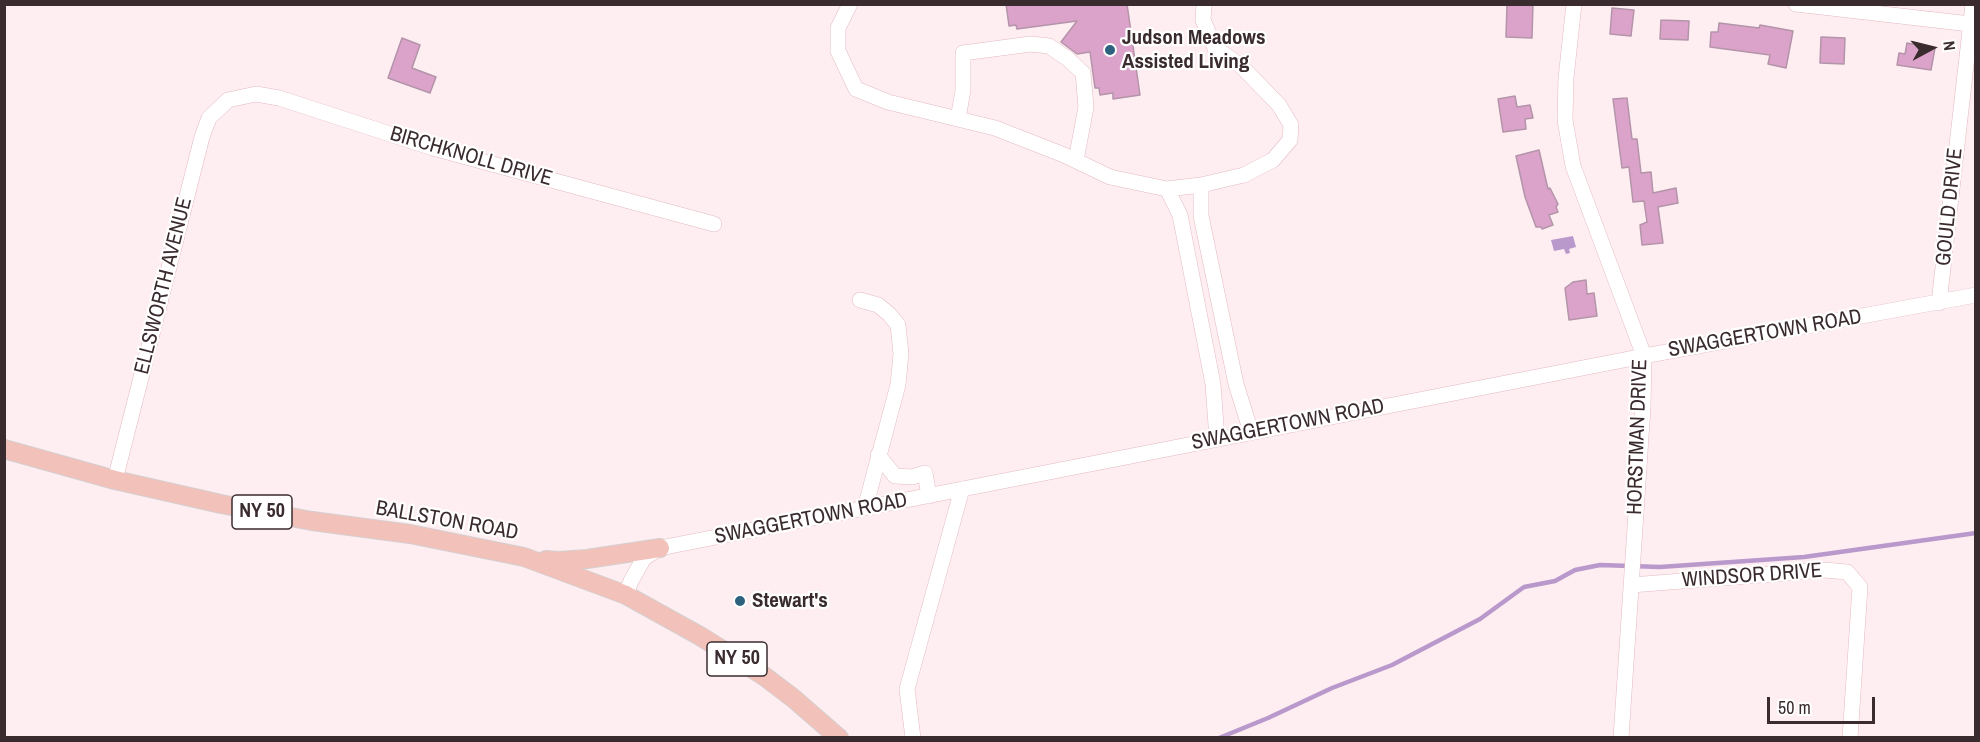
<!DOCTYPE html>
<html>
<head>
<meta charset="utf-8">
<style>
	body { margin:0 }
	#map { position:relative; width:1980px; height:742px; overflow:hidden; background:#ffeef1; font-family:"Archivo Narrow",sans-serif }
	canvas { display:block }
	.frame { position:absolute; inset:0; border:6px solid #3a2b2e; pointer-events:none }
	.north { position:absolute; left:1902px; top:18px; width:60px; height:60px; -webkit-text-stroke:4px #fff; paint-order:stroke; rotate:83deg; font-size:16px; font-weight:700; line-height:24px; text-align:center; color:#3a2b2e }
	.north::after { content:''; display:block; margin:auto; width:21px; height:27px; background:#3a2b2e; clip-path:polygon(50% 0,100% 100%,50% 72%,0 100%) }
	.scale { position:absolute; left:1767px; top:697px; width:108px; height:27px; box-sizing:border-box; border:3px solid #3a2b2e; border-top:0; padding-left:8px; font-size:18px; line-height:21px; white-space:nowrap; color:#3a2b2e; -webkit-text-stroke:4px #fff; paint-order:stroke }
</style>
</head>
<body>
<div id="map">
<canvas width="1980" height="742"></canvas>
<div class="frame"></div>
<div class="north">N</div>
<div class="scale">50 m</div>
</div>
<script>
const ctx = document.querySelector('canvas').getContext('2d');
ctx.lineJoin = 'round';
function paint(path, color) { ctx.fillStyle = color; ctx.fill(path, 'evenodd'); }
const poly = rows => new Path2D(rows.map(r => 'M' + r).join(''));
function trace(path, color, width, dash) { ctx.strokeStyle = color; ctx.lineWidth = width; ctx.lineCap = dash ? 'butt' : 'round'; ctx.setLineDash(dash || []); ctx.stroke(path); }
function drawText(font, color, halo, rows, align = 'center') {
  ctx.font = font + ' "Archivo Narrow",sans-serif'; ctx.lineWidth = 4.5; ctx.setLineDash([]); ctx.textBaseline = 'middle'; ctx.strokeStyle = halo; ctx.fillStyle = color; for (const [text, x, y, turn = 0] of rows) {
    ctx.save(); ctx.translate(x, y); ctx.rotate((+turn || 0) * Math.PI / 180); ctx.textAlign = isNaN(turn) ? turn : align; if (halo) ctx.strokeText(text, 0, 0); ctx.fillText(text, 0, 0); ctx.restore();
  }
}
paint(poly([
	[1573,236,1576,247,1569,249,1570,253,1566,254,1564,249,1554,251,1551,240]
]), '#b998cc');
trace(poly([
	[1219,738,1268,718,1332,688,1392,665,1480,619,1524,587,1555,581,1575,570,1600,565,1660,567,1804,557,1976,533]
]), '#b998cc', 4.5);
const building = poly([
	[1006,4,1127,4,1140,95,1113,99,1113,93,1100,95,1099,88,1095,88,1090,52,1077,54,1061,42,1077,21,1017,29,1016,25,1009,26,1006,4],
	[1507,4,1533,4,1532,38,1506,37,1507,4],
	[1612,8,1634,10,1631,36,1610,34,1612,8],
	[1661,20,1689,21,1688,40,1660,39,1661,20],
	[1719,23,1759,28,1760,25,1793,31,1786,68,1768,64,1770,55,1710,47,1711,32,1718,32,1719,23],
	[1821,37,1845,38,1844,64,1820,63,1821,37],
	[402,38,420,45,412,68,436,77,430,93,388,78,402,38],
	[1907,43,1935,48,1931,70,1897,65,1899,53,1905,54,1907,43],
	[1515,96,1517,107,1530,105,1533,118,1525,119,1526,129,1503,132,1498,99,1515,96],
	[1627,98,1632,139,1637,139,1641,173,1651,172,1653,193,1676,188,1678,203,1658,207,1663,243,1642,245,1640,225,1647,222,1644,201,1633,202,1629,167,1622,168,1613,99,1627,98],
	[1539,150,1548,189,1550,188,1558,204,1556,207,1558,212,1549,215,1553,225,1542,229,1541,227,1536,227,1525,197,1516,156,1539,150],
	[1586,280,1587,294,1594,293,1597,316,1569,320,1565,288,1573,282,1586,280]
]);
paint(building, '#dba3c9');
trace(building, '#b394a9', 1.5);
const minor = poly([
	[850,4,838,28,838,51,856,89,888,102,995,128,1064,155,1110,177,1167,189,1201,185,1244,175,1273,160,1290,140,1291,125,1279,105,1240,65,1215,48,1203,20,1204,4],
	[1574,4,1566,78,1565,120,1573,166,1644,356,1643,407,1621,738],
	[1796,4,1970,24],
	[958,119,963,90,963,53,1031,44,1049,46,1068,59,1083,73,1086,107,1076,160],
	[1201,185,1201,216,1236,384,1251,432],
	[1167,189,1180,215,1213,384,1217,439],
	[860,300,878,305,889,314,898,325,901,354,898,385,865,508],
	[1939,303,1973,4],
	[878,455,895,476,912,477,925,473,929,496],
	[115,480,202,137,209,118,228,100,256,94,279,98,433,148,714,224],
	[1631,585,1825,570,1847,572,1860,587,1850,738],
	[626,595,631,581,644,558,660,548,1644,356,1976,295],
	[913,738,907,689,962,489]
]);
const major = poly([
	[4,449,115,480,221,504,312,521,410,534,524,557,626,595,700,636,764,676,793,698,839,738],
	[546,560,559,561,587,559,660,548]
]);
trace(minor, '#e2bac2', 16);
trace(major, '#d4d0d1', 20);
trace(minor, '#fff', 15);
trace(major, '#f2c1b9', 18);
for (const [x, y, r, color] of [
	[1110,50,6,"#2e617e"],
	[740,601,6,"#2e617e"]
]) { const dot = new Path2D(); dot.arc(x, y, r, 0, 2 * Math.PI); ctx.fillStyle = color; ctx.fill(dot); trace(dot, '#fff', 2); }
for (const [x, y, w] of [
	[262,512,60],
	[737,659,60]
]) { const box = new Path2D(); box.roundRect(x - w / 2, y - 17, w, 34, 4.5); ctx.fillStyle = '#fff'; ctx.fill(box); trace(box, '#3a2b2e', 1.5); }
drawText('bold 20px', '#3a2b2e', null, [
	["NY 50",262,512],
	["NY 50",737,659]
]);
drawText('bold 21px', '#3a2b2e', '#fff', [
	["Judson Meadows",1122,38],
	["Assisted Living",1122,62],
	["Stewart's",752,601]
], 'left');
drawText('21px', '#3a2b2e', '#fff', [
	["BIRCHKNOLL DRIVE",471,157,16],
	["GOULD DRIVE",1950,207,-84],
	["ELLSWORTH AVENUE",164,286,-76],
	["SWAGGERTOWN ROAD",1765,334,-10],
	["SWAGGERTOWN ROAD",1288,425,-11],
	["HORSTMAN DRIVE",1638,437,-88],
	["SWAGGERTOWN ROAD",811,519,-11],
	["BALLSTON ROAD",447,521,10],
	["WINDSOR DRIVE",1752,576,-4]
]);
</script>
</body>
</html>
